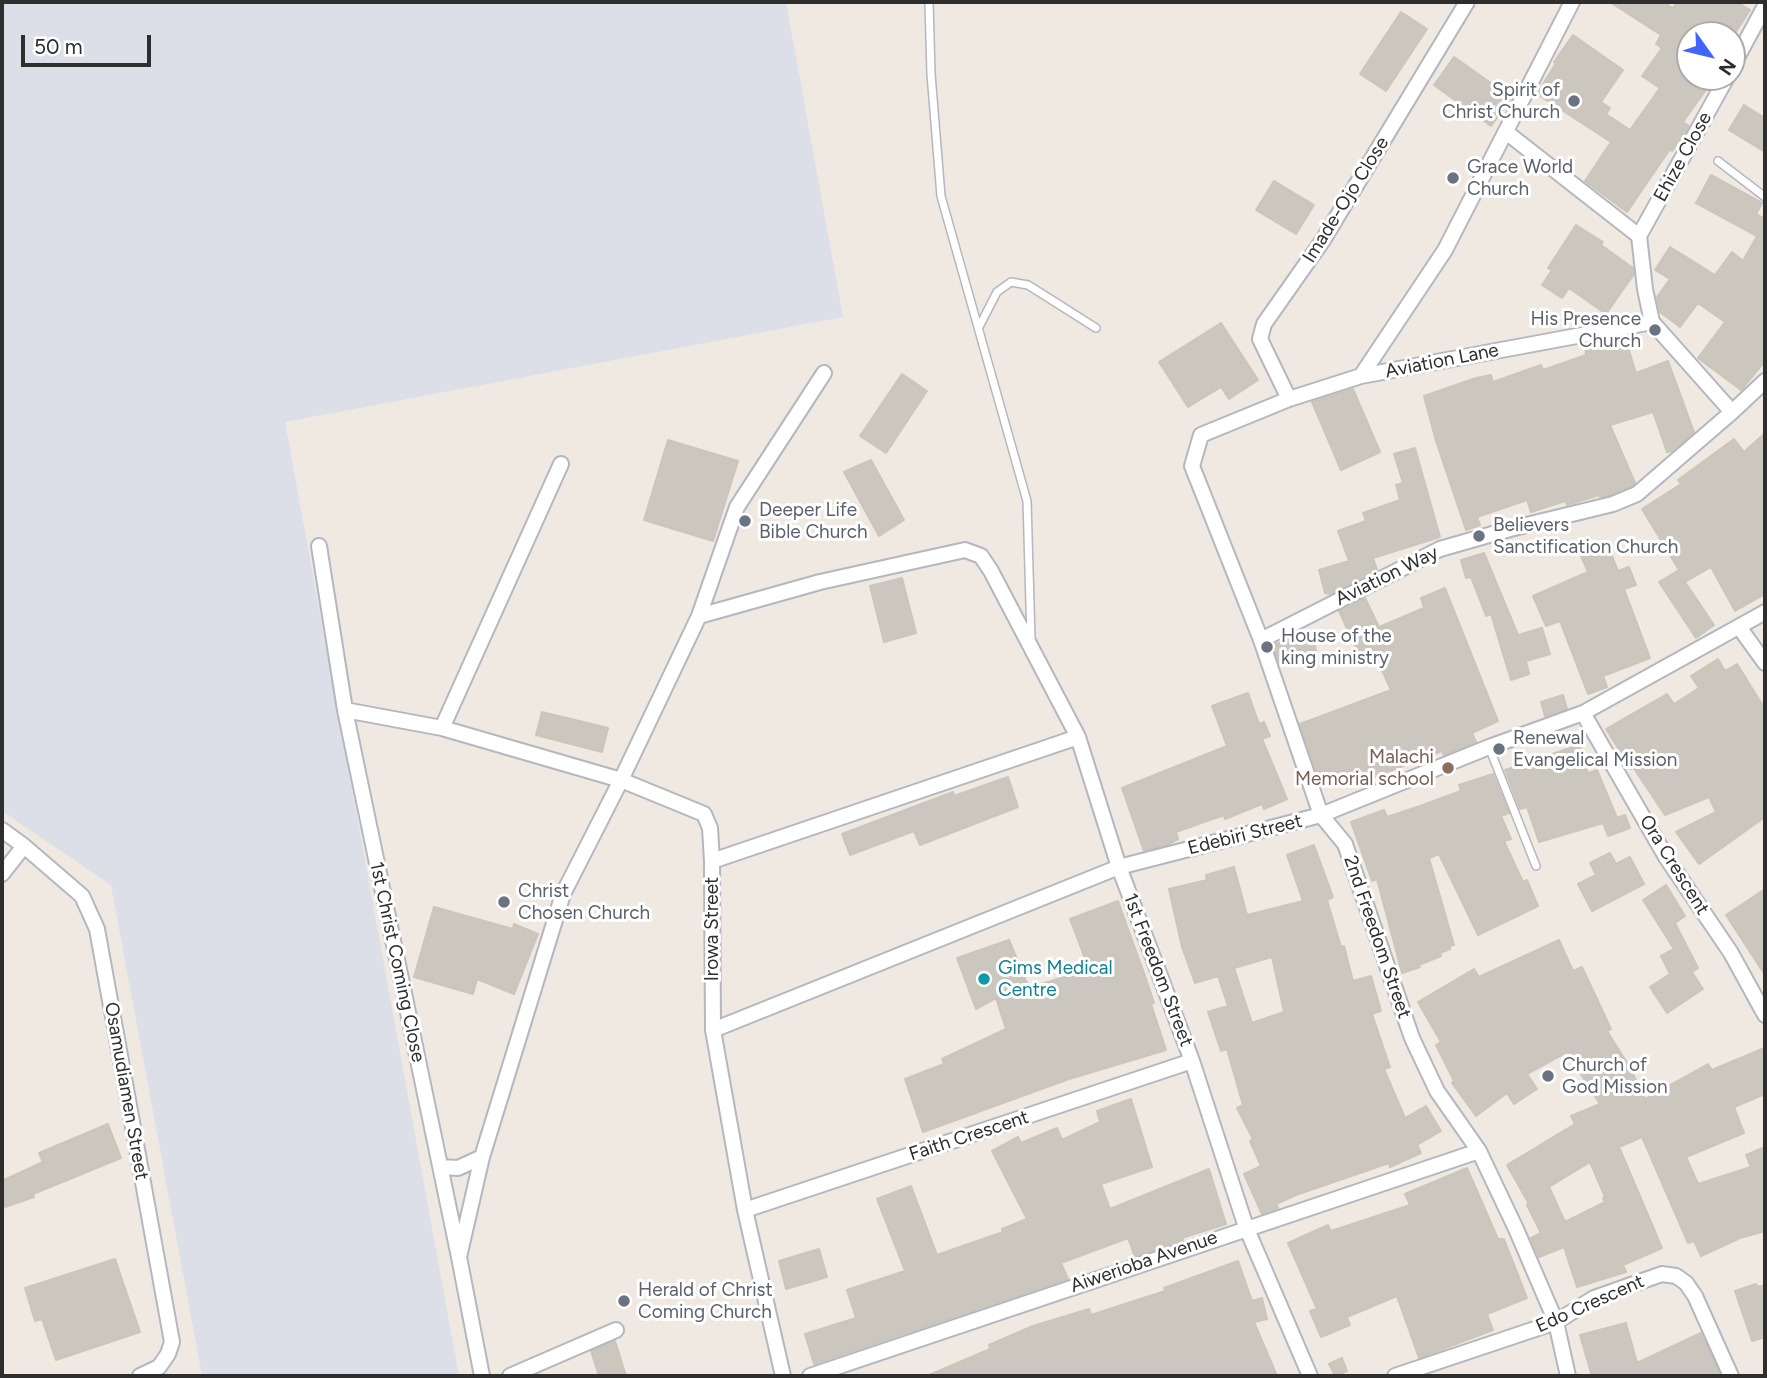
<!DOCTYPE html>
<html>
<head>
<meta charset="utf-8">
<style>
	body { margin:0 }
	#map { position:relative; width:1767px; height:1378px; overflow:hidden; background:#efe9e1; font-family:Figtree,sans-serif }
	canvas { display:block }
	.frame { position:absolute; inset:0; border:4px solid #2e2e2e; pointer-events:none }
	.north { position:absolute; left:1676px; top:21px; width:70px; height:70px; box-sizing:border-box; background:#fff; border:2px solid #ababab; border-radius:50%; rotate:124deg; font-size:19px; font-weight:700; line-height:28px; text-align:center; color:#2e2e2e }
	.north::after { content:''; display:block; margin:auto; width:24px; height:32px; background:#4264fb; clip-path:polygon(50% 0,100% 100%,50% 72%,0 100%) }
	.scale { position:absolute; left:21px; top:35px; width:130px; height:32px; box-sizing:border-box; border:4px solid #2e2e2e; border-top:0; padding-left:9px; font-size:21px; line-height:24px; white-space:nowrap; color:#2e2e2e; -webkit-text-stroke:5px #fff; paint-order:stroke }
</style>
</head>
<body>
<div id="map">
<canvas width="1767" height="1378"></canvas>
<div class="frame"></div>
<div class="north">N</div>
<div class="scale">50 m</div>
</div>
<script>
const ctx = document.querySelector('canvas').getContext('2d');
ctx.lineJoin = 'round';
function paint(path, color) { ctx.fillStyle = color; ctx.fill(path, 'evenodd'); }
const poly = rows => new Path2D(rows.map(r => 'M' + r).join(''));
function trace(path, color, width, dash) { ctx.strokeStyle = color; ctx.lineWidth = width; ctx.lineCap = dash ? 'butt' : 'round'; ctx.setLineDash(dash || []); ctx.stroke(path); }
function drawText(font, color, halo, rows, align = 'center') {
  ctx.font = font + ' Figtree,sans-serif'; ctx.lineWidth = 6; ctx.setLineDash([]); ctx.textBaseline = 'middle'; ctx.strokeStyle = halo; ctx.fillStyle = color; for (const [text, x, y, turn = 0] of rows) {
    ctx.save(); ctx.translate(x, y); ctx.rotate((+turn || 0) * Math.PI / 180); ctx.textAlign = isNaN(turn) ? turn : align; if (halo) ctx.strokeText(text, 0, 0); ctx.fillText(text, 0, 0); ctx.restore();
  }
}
paint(poly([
	[2,2,786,2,843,317,285,422,459,1376,202,1376,111,885,2,811]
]), '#dcdee8');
const building = poly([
	[1610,2,1663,2,1673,8,1677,2,1737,2,1750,10,1734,35,1690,35,1690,77,1715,77,1683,122,1689,126,1687,130,1672,151,1670,149,1627,212,1585,181,1611,142,1537,94,1556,63,1554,62,1573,35,1623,70,1601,102,1610,108,1606,114,1630,130,1660,88,1642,76,1662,48,1656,44,1661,35,1610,2],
	[1401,12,1427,29,1386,91,1360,74,1401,12],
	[1454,57,1512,98,1491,126,1434,85,1454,57],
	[1744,105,1765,118,1765,152,1729,130,1744,105],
	[1711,175,1762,203,1756,214,1765,219,1765,361,1741,390,1698,358,1725,322,1698,303,1680,327,1660,312,1657,297,1670,279,1655,270,1670,247,1715,275,1732,252,1743,261,1757,236,1696,203,1711,175],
	[1274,181,1314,205,1296,234,1256,210,1274,181],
	[1576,225,1603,242,1601,245,1633,268,1634,274,1606,314,1569,288,1562,298,1542,285,1552,270,1548,268,1576,225],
	[1221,323,1258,380,1229,399,1221,387,1188,407,1159,362,1221,323],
	[1625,338,1636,373,1668,361,1694,432,1673,451,1667,452,1653,412,1610,425,1635,483,1632,486,1610,495,1600,497,1599,495,1567,505,1565,501,1531,512,1527,500,1477,517,1480,525,1466,530,1436,441,1424,396,1476,378,1491,375,1493,382,1541,365,1543,370,1586,355,1585,347,1625,338],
	[902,374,927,391,886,453,860,436,902,374],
	[1353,389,1380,452,1341,470,1312,402,1353,389],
	[1765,433,1765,594,1735,611,1711,567,1685,582,1714,625,1696,638,1659,582,1679,570,1642,509,1681,484,1678,480,1734,439,1744,452,1765,433],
	[668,440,738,461,713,541,644,520,668,440],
	[1415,448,1440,537,1373,558,1377,570,1331,594,1325,593,1319,570,1349,561,1338,531,1366,521,1363,513,1400,500,1396,485,1403,483,1394,454,1415,448],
	[871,460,904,520,879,536,844,472,871,460],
	[1608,546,1618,571,1629,567,1636,585,1624,589,1650,658,1603,676,1607,687,1588,694,1560,621,1546,626,1533,596,1588,572,1581,556,1608,546],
	[1484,553,1518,635,1542,628,1550,654,1526,661,1529,674,1511,680,1491,614,1486,616,1471,577,1466,578,1461,560,1484,553],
	[902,578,916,633,884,642,870,586,902,578],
	[1445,588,1498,721,1472,733,1476,742,1444,755,1442,751,1367,780,1363,770,1321,784,1300,724,1391,690,1376,657,1363,663,1339,611,1365,598,1379,627,1424,608,1421,598,1445,588],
	[1311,631,1317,654,1280,665,1273,645,1311,631],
	[1718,659,1725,671,1737,664,1765,709,1765,817,1699,864,1676,832,1716,812,1709,797,1665,815,1633,767,1631,769,1606,729,1667,694,1674,704,1699,688,1691,676,1718,659],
	[1248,693,1259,724,1264,722,1270,736,1262,739,1287,799,1264,809,1262,804,1225,819,1224,815,1176,832,1178,839,1167,845,1144,851,1122,788,1227,746,1212,706,1248,693],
	[1563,695,1567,709,1545,716,1541,702,1563,695],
	[542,712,608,728,602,752,536,735,542,712],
	[1579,745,1588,773,1597,770,1617,818,1625,815,1630,828,1608,836,1603,823,1539,842,1527,807,1520,809,1505,770,1579,745],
	[1493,774,1509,813,1501,816,1511,839,1504,841,1523,882,1527,880,1538,906,1478,935,1439,854,1429,858,1454,945,1450,946,1450,949,1440,953,1441,956,1419,965,1420,967,1402,973,1377,879,1372,881,1351,822,1384,810,1387,817,1420,806,1461,791,1459,785,1493,774],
	[1008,777,1018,807,920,845,914,831,850,855,842,834,953,792,954,796,1008,777],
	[1314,845,1333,897,1327,900,1341,947,1344,946,1353,981,1371,976,1381,1011,1372,1014,1390,1067,1384,1069,1405,1118,1426,1106,1441,1131,1417,1145,1421,1153,1390,1167,1389,1163,1296,1195,1276,1204,1278,1208,1262,1214,1244,1174,1261,1166,1250,1141,1253,1139,1237,1108,1243,1105,1227,1049,1221,1051,1208,1012,1228,1006,1218,976,1195,983,1182,947,1169,889,1207,880,1206,875,1234,867,1247,915,1303,901,1287,855,1314,845],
	[1272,957,1284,1012,1252,1023,1234,968,1272,957],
	[1610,853,1616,864,1630,857,1644,884,1592,911,1578,884,1596,875,1590,863,1610,853],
	[1666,885,1685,916,1675,923,1698,968,1692,972,1703,989,1667,1013,1650,987,1670,974,1661,956,1674,949,1643,900,1666,885],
	[1765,889,1765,975,1726,915,1765,889],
	[1118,901,1145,976,1154,1003,1151,1004,1166,1050,1069,1079,923,1132,905,1079,944,1064,942,1059,1006,1029,996,998,976,1009,957,958,1009,940,1029,988,1089,969,1070,919,1118,901],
	[434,907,513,929,514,924,538,934,514,994,477,979,473,994,414,977,434,907],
	[1559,940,1573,971,1582,967,1611,1029,1607,1031,1629,1066,1645,1099,1708,1064,1712,1070,1762,1049,1765,1058,1765,1094,1734,1107,1744,1133,1686,1157,1698,1184,1751,1167,1746,1155,1765,1147,1765,1231,1740,1238,1701,1256,1694,1241,1688,1243,1642,1137,1619,1147,1662,1248,1623,1265,1626,1272,1577,1287,1564,1247,1539,1257,1531,1238,1541,1233,1527,1205,1529,1204,1507,1165,1575,1124,1571,1116,1600,1104,1567,1052,1527,1074,1537,1089,1514,1104,1507,1093,1476,1116,1452,1083,1454,1081,1436,1045,1441,1042,1418,1002,1474,969,1479,977,1559,940],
	[1590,1162,1605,1197,1603,1198,1605,1202,1565,1222,1549,1187,1590,1162],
	[1131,1099,1152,1167,1101,1184,1110,1209,1209,1169,1226,1224,1182,1238,1183,1240,1135,1257,1128,1238,1061,1263,1068,1279,814,1364,805,1334,856,1318,847,1290,905,1271,877,1199,911,1186,937,1255,1003,1232,1002,1229,1027,1219,992,1151,1018,1137,1021,1143,1057,1128,1062,1140,1100,1122,1097,1111,1131,1099],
	[108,1124,121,1158,33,1194,34,1197,2,1208,2,1181,43,1162,39,1153,108,1124],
	[1467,1168,1498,1239,1504,1239,1527,1298,1487,1314,1493,1330,1419,1358,1397,1296,1347,1317,1350,1325,1321,1337,1310,1311,1317,1309,1288,1243,1328,1225,1331,1231,1410,1205,1405,1194,1467,1168],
	[819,1249,827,1277,786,1289,779,1261,819,1249],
	[115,1259,140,1332,56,1360,42,1319,35,1321,25,1288,115,1259],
	[1238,1261,1252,1301,1262,1298,1267,1319,1254,1322,1277,1376,927,1376,990,1349,989,1345,1033,1326,1089,1309,1091,1315,1165,1291,1164,1288,1238,1261],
	[1756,1284,1757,1287,1765,1285,1765,1337,1752,1341,1735,1291,1756,1284],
	[1626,1323,1637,1363,1701,1333,1721,1376,1592,1376,1580,1335,1626,1323],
	[615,1341,626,1376,599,1376,591,1351,615,1341],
	[1342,1358,1347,1371,1335,1376,1329,1364,1342,1358]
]);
paint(building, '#cbc7bf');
trace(building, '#cbc5ba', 2);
const lane = poly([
	[929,2,931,74,941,196,1027,501,1031,639],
	[1718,161,1765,197],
	[979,327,997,292,1011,282,1028,285,1096,328],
	[1489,747,1536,866]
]);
const street = poly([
	[1732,67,1765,6],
	[1506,132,1639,236,1645,289,1652,322,1732,412],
	[1639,236,1727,77],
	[1361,376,1652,322],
	[1289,399,1260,339,1264,324,1323,240,1467,2],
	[319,546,345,710,459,1257,482,1376],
	[699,616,820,582,965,550,981,556,991,571,1078,737,1119,867,1192,1061,1246,1227,1310,1376],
	[1739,627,1765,663],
	[1261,640,1440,549,1510,529,1613,504,1637,494,1732,412,1765,381],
	[345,710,442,728,621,780,704,814,710,828,712,861,713,1030,745,1210,783,1376],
	[1583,713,1666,857,1731,953,1765,1015],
	[442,728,561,464],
	[2,830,24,846,82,896,97,929,172,1342,168,1354,159,1367,140,1376],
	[712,861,1078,737],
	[2,874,24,846],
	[713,1030,1119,867,1321,815,1489,747,1583,713,1765,612],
	[441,1167,458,1168,482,1157],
	[745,1210,1192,1061],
	[459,1257,482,1157,563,894,621,780,699,616,737,507,824,373],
	[510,1376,616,1330],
	[810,1376,1479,1151],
	[1395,1376,1556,1322,1594,1298,1662,1274,1676,1276,1686,1283,1695,1296,1731,1376],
	[1568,1376,1556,1322,1516,1229,1479,1151,1437,1091,1412,1038,1345,844,1321,815,1261,640,1192,466,1201,435,1289,399,1361,376,1445,250,1572,2]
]);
trace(lane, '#b4b7c1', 10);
trace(street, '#b4b7c1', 18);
trace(lane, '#fff', 7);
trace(street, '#fff', 14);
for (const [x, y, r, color] of [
	[1574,101,7,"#6b7280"],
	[1453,178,7,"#6b7280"],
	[1655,330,7,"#6b7280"],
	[745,521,7,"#6b7280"],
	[1479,536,7,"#6b7280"],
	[1267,647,7,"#6b7280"],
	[1499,749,7,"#6b7280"],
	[1448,768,7,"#8d6e63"],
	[504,902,7,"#6b7280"],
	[984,979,7,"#0f9aa8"],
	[1548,1076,7,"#6b7280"],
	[624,1301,7,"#6b7280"]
]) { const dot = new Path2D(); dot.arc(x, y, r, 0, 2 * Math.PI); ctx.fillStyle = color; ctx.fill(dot); trace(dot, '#fff', 2.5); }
drawText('19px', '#5b616d', '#fff', [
	["Spirit of",1560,90,"right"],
	["Christ Church",1560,112,"right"],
	["Grace World",1467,167],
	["Church",1467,189],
	["His Presence",1641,319,"right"],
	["Church",1641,341,"right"],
	["Deeper Life",759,510],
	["Bible Church",759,532],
	["Believers",1493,525],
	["Sanctification Church",1493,547],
	["House of the",1281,636],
	["king ministry",1281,658],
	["Renewal",1513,738],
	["Evangelical Mission",1513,760],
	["Christ",518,891],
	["Chosen Church",518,913],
	["Church of",1562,1065],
	["God Mission",1562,1087],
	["Herald of Christ",638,1290],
	["Coming Church",638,1312]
], 'left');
drawText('19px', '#2e2e2e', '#fff', [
	["Ehize Close",1683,157,-61],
	["Imade-Ojo Close",1346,200,-58],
	["Aviation Lane",1442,361,-11],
	["Aviation Way",1387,576,-26],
	["Edebiri Street",1245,835,-14],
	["Ora Crescent",1674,865,58],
	["Irowa Street",712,929,-90],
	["2nd Freedom Street",1377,937,71],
	["1st Christ Coming Close",397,962,78],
	["1st Freedom Street",1158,970,69],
	["Osamudiamen Street",126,1091,80],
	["Faith Crescent",969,1136,-18],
	["Aiwerioba Avenue",1144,1262,-19],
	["Edo Crescent",1590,1304,-24]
]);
drawText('19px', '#785e54', '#fff', [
	["Malachi",1434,757],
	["Memorial school",1434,779]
], 'right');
drawText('19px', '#0d838f', '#fff', [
	["Gims Medical",998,968],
	["Centre",998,990]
], 'left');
</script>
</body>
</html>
